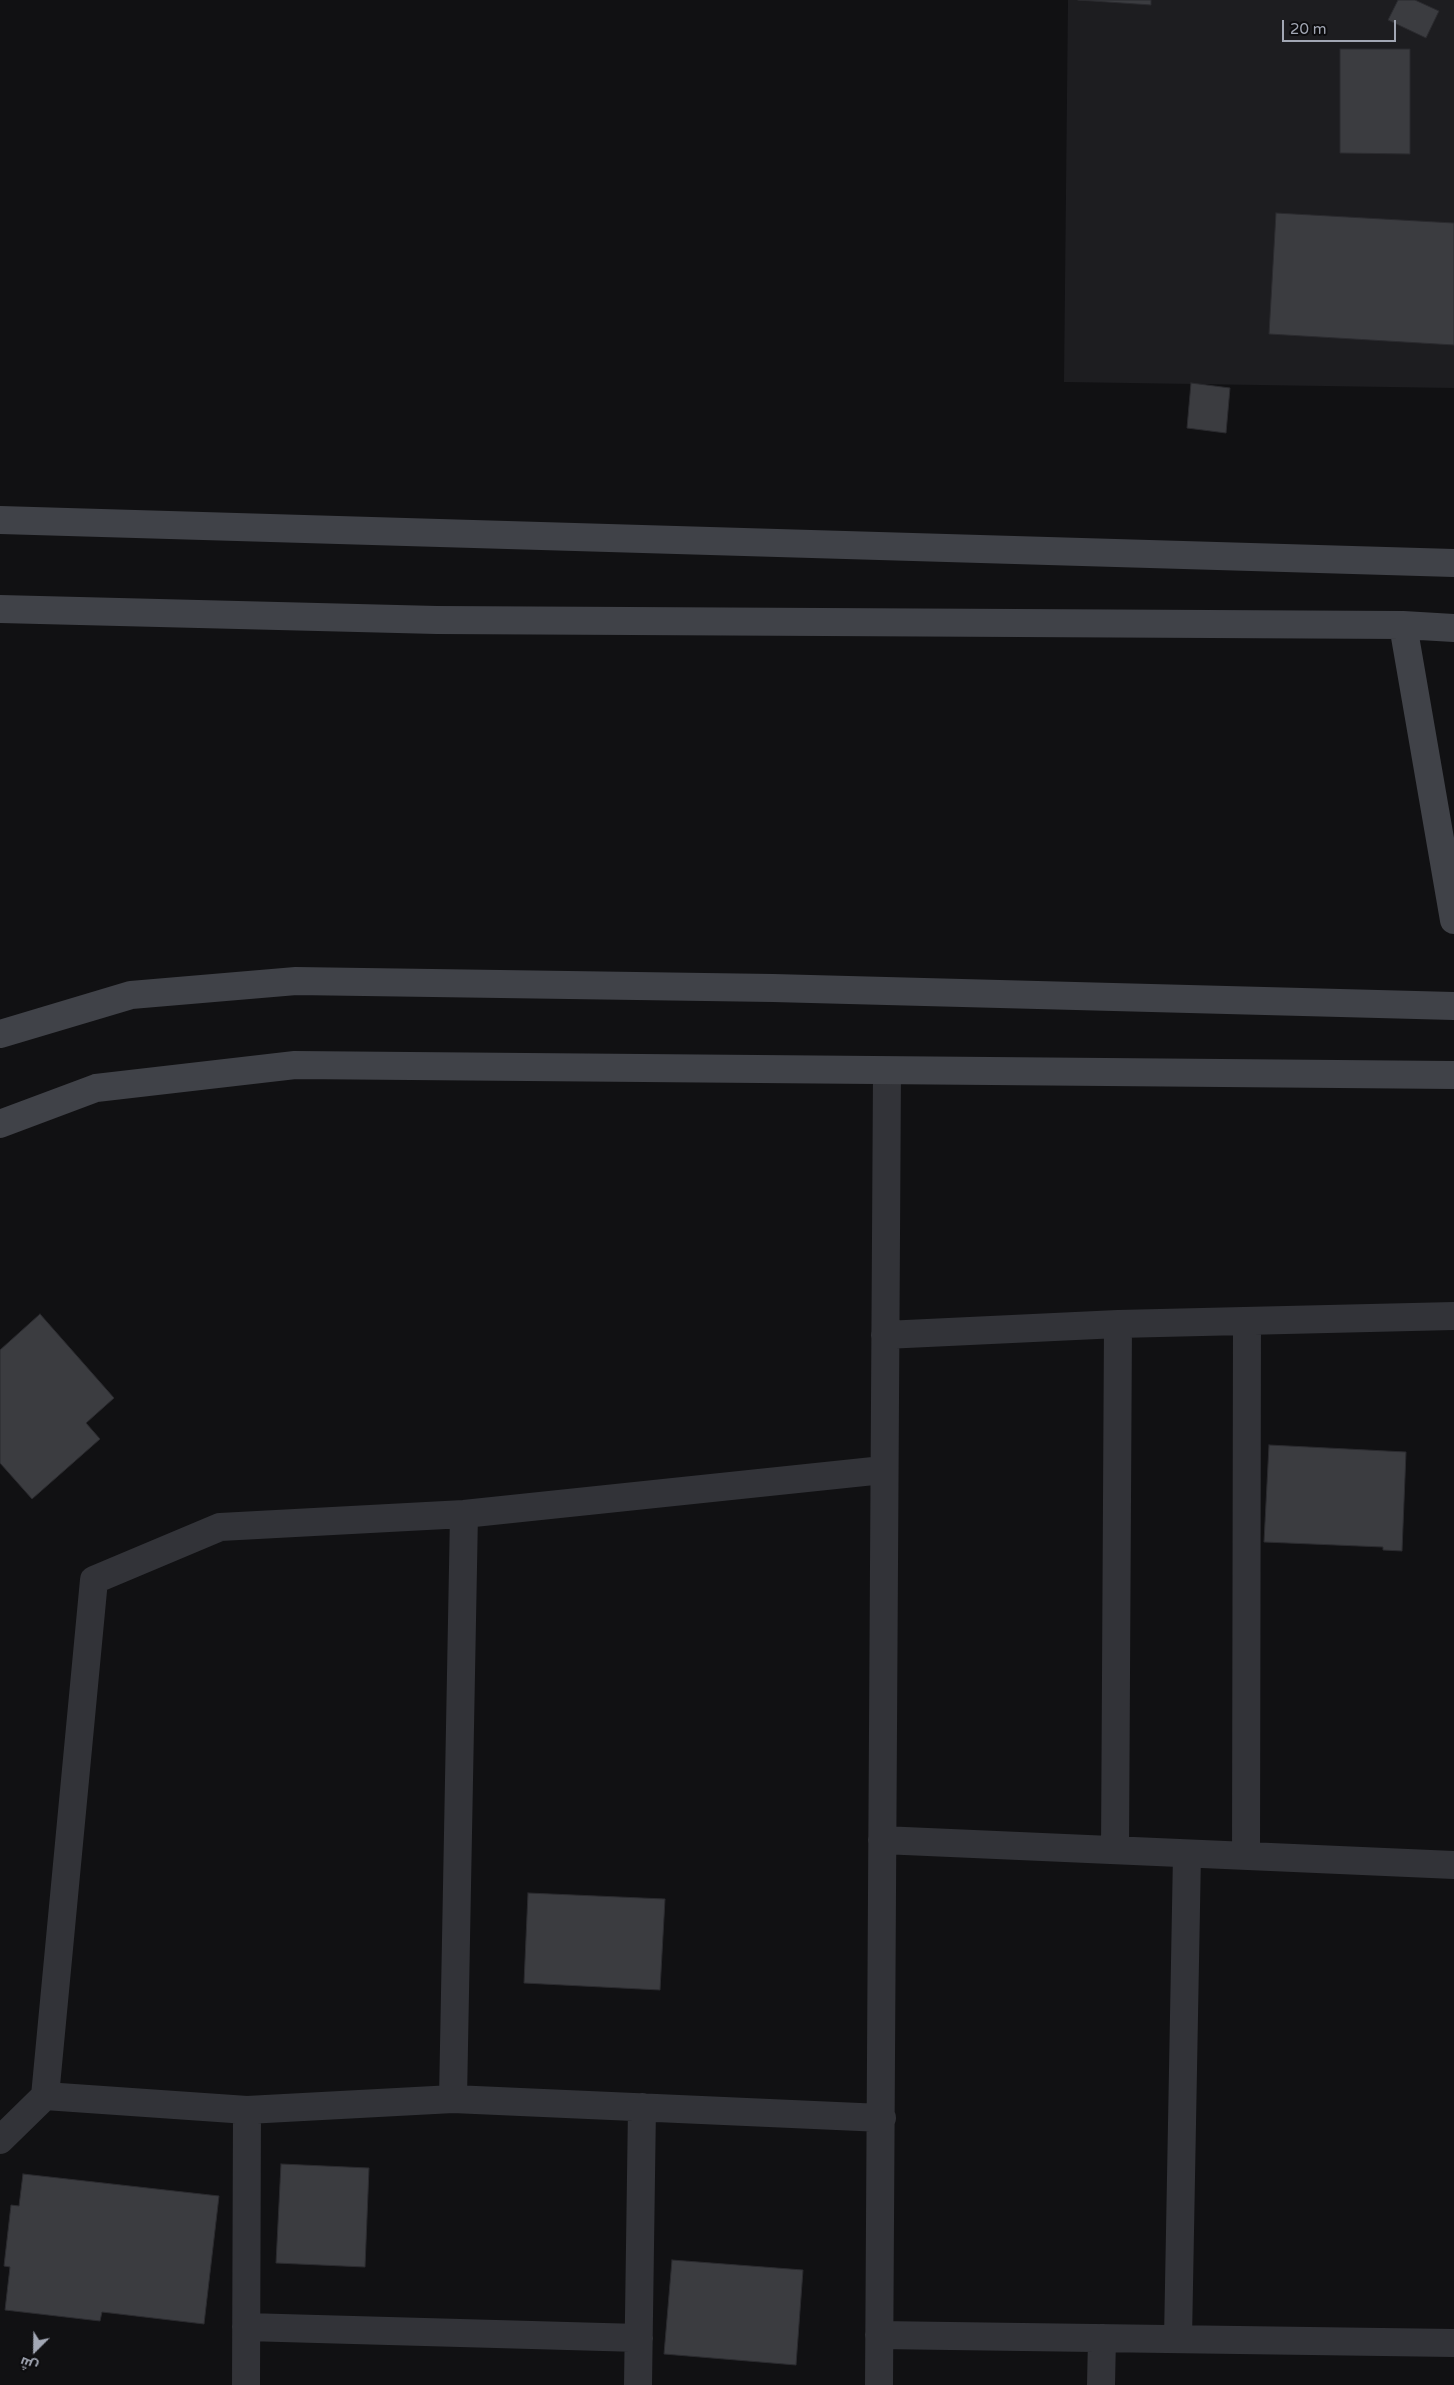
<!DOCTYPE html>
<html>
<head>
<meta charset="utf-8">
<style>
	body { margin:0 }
	#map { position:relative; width:1454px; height:2385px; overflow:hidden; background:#111113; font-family:"Varela Round",Cairo,sans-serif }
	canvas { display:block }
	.north { position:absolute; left:10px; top:2325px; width:50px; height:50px; -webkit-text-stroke:4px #0c0c0e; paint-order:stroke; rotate:203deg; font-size:14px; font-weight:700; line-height:20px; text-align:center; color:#a2a7b4 }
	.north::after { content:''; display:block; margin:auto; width:18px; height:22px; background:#a2a7b4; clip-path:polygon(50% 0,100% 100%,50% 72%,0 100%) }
	.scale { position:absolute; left:1282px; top:20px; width:114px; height:22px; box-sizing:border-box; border:2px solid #a2a7b4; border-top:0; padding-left:6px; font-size:15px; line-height:18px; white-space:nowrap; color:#a2a7b4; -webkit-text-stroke:4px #0c0c0e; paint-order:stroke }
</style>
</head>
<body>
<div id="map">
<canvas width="1454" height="2385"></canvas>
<div class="north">ش</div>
<div class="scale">20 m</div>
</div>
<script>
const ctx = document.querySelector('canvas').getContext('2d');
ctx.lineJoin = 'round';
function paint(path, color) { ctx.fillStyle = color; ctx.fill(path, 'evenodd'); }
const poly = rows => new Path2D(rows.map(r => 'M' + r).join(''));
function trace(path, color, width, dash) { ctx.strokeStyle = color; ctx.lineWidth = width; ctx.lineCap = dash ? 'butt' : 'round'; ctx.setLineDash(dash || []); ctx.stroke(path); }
paint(poly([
	[1068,0,1454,0,1454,388,1064,382]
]), '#1d1d20');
const building = poly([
	[1078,0,1151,0,1151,5,1078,0],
	[1398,0,1415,0,1439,11,1426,38,1388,20,1398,0],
	[1340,49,1410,49,1410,154,1340,153,1340,49],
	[1276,213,1454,223,1454,345,1269,334,1276,213],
	[1191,383,1230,388,1226,433,1187,428,1191,383],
	[40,1314,114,1398,86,1423,100,1439,32,1499,0,1463,0,1350,40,1314],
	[1269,1445,1406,1452,1402,1551,1383,1550,1383,1547,1264,1542,1269,1445],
	[528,1893,665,1899,660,1990,524,1983,528,1893],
	[281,2164,369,2168,365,2267,276,2263,281,2164],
	[23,2174,219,2196,204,2324,102,2312,100,2321,5,2310,10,2267,4,2266,11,2205,19,2206,23,2174],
	[672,2260,803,2270,796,2365,664,2354,672,2260]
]);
paint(building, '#3b3c40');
trace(building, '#2b2b2f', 1);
trace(poly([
	[885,1335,1118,1324,1454,1316],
	[882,1840,1454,1865],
	[1115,1850,1118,1324],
	[1246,1856,1247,1321],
	[453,2099,464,1514],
	[882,2118,453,2099,247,2110,45,2096,94,1580,220,1527,464,1514,883,1470],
	[0,2140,45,2096],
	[246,2327,639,2338],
	[879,2335,1454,2343],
	[1178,2339,1187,1854],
	[246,2385,247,2110],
	[638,2385,642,2107],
	[879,2385,887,1072],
	[1101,2385,1102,2338]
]), '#323338', 28);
trace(poly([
	[0,520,1454,563],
	[0,609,437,620,1403,625,1454,628],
	[1403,625,1454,920],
	[0,1034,131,995,296,981,773,988,1454,1006],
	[0,1124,96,1088,295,1065,1454,1075]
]), '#404248', 28);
</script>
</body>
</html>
